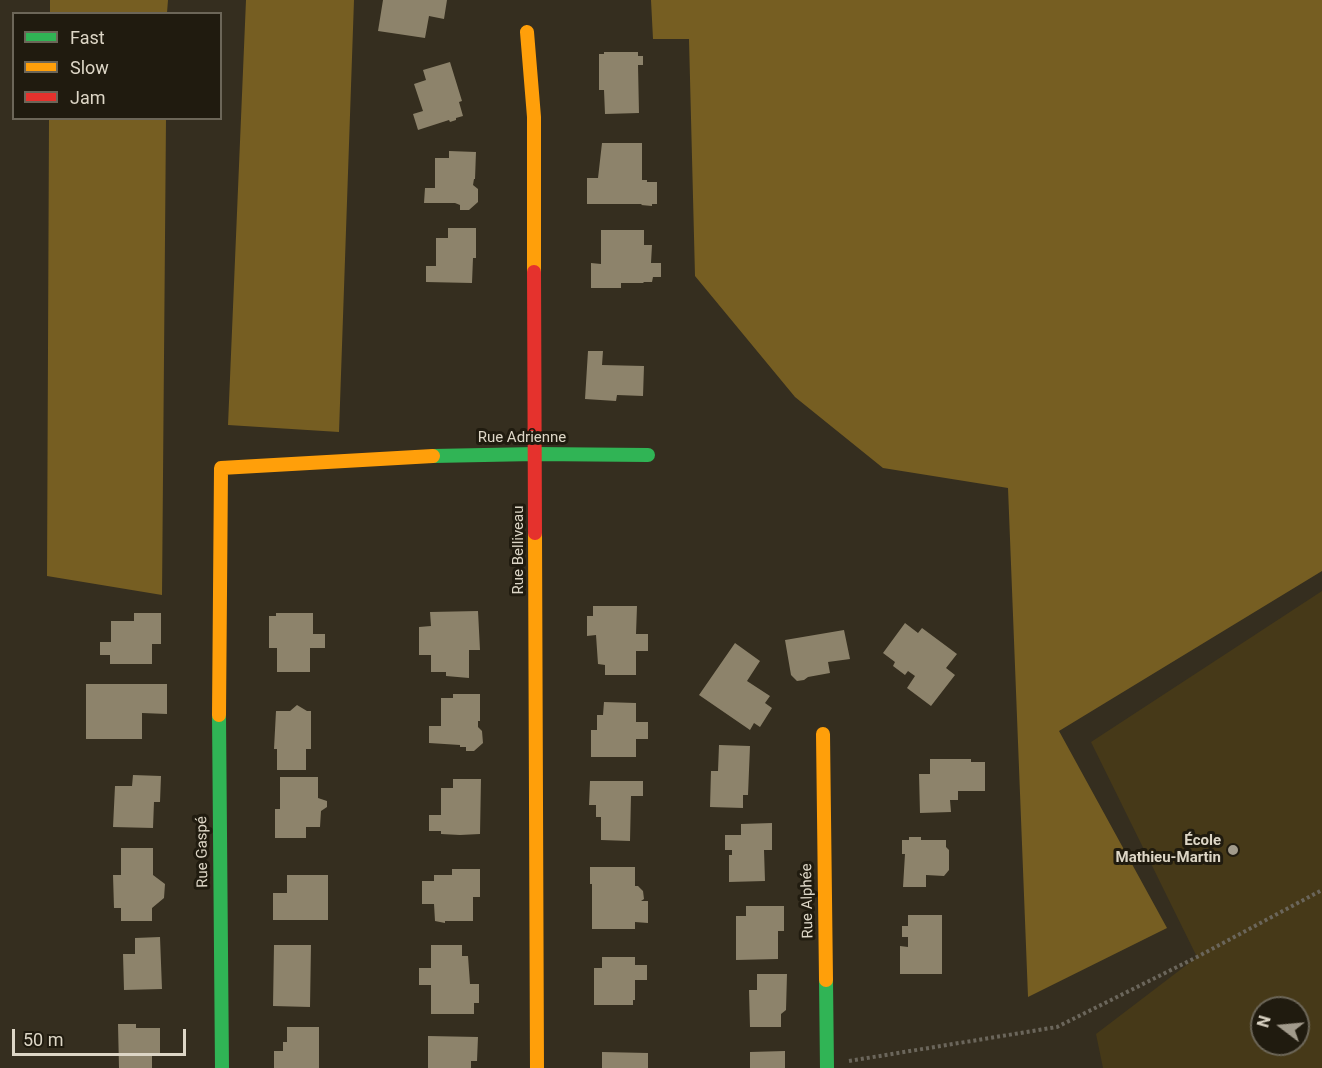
<!DOCTYPE html>
<html>
<head>
<meta charset="utf-8">
<style>
	body { margin:0 }
	#map { position:relative; width:1322px; height:1068px; overflow:hidden; background:#352e1f; font-family:Roboto,sans-serif }
	canvas { display:block }
	.legend { position:absolute; left:12px; top:12px; width:210px; height:108px; box-sizing:border-box; background:#201b0f; border:2px solid #6c6658; margin:0; padding:8px 10px; list-style:none; font-size:18px; color:#ddd6c6 }
	.legend li { display:flex; align-items:center; gap:12px; height:30px }
	.legend b { width:30px; border:2px solid #6c6658 }
	.north { position:absolute; left:1250px; top:996px; width:60px; height:60px; box-sizing:border-box; background:#201b0f; border:2px solid #6c6658; border-radius:50%; rotate:286deg; font-size:16px; font-weight:700; line-height:24px; text-align:center; color:#ddd6c6 }
	.north::after { content:''; display:block; margin:auto; width:21px; height:27px; background:#a29b8c; clip-path:polygon(50% 0,100% 100%,50% 72%,0 100%) }
	.scale { position:absolute; left:12px; top:1029px; width:174px; height:27px; box-sizing:border-box; border:3px solid #ddd6c6; border-top:0; padding-left:8px; font-size:18px; line-height:21px; white-space:nowrap; color:#ddd6c6; -webkit-text-stroke:4px #201b0f; paint-order:stroke }
</style>
</head>
<body>
<div id="map">
<canvas width="1322" height="1068"></canvas>
<ul class="legend">
<li><b style="height:8px;background:#30b455"></b>Fast</li>
<li><b style="height:8px;background:#ff9f0a"></b>Slow</li>
<li><b style="height:8px;background:#e5322d"></b>Jam</li>
</ul>
<div class="north">N</div>
<div class="scale">50 m</div>
</div>
<script>
const ctx = document.querySelector('canvas').getContext('2d');
ctx.lineJoin = 'round';
function paint(path, color) { ctx.fillStyle = color; ctx.fill(path, 'evenodd'); }
const poly = rows => new Path2D(rows.map(r => 'M' + r).join(''));
function trace(path, color, width, dash) { ctx.strokeStyle = color; ctx.lineWidth = width; ctx.lineCap = dash ? 'butt' : 'round'; ctx.setLineDash(dash || []); ctx.stroke(path); }
function drawText(font, color, halo, rows, align = 'center') {
  ctx.font = font + ' Roboto,sans-serif'; ctx.lineWidth = 6; ctx.setLineDash([]); ctx.textBaseline = 'middle'; ctx.strokeStyle = halo; ctx.fillStyle = color; for (const [text, x, y, turn = 0] of rows) {
    ctx.save(); ctx.translate(x, y); ctx.rotate((+turn || 0) * Math.PI / 180); ctx.textAlign = isNaN(turn) ? turn : align; if (halo) ctx.strokeText(text, 0, 0); ctx.fillText(text, 0, 0); ctx.restore();
  }
}
paint(poly([
	[1322,591,1322,1068,1103,1068,1096,1034,1197,957,1091,742],
	[1262,1008,1298,1008,1298,1044,1262,1044]
]), '#463918');
paint(poly([
	[50,0,168,0,167,13,50,13],
	[246,0,354,0,339,432,228,425],
	[651,0,1322,0,1322,571,1059,731,1167,928,1028,997,1008,488,883,468,795,397,695,276,689,39,653,39],
	[49,119,166,119,162,595,47,576]
]), '#765e22');
paint(poly([
	[383,0,447,0,444,19,429,16,425,38,378,31],
	[604,52,638,52,638,56,643,56,643,65,638,65,639,113,605,114,604,90,599,90,599,54,604,54],
	[450,62,462,101,459,102,463,116,456,118,456,120,450,122,449,120,418,130,413,114,423,111,414,84,426,80,423,70],
	[602,143,642,143,642,180,647,180,647,182,657,182,657,204,652,204,652,206,641,205,642,204,587,204,587,178,598,178],
	[449,151,476,152,475,179,474,179,473,185,478,189,478,202,469,210,460,210,460,205,455,203,424,203,425,188,435,188,435,158,449,158],
	[448,228,476,228,476,258,473,258,472,283,426,282,426,266,436,266,436,238,448,238],
	[601,230,644,230,644,245,652,245,651,263,661,263,661,277,653,277,652,282,643,282,644,283,621,283,621,288,591,288,591,263,601,264],
	[588,351,603,351,602,365,644,366,643,396,617,395,616,401,585,399],
	[593,606,637,606,636,634,648,634,648,651,636,651,636,675,605,675,605,665,598,664,596,635,587,636,587,616,593,616],
	[478,611,480,650,469,650,469,678,446,676,446,672,431,672,431,655,419,655,419,627,431,626,430,612],
	[134,613,161,613,161,644,152,644,152,664,110,664,110,655,100,655,100,642,111,642,111,621,134,621],
	[276,613,313,613,313,634,325,634,325,648,310,648,310,672,277,672,277,648,269,648,269,616,276,616],
	[905,623,918,633,922,628,957,654,946,668,955,675,931,706,907,688,915,676,908,671,905,675,893,666,895,662,883,653],
	[844,630,850,659,828,662,830,673,808,677,804,680,797,681,791,675,785,640],
	[735,643,760,661,747,681,770,696,765,703,772,708,760,727,754,723,750,730,699,695],
	[86,684,167,684,167,714,142,713,142,739,86,739],
	[453,694,480,694,480,721,478,721,478,727,482,731,483,743,474,751,466,751,466,747,460,747,460,745,429,743,429,726,441,726,441,698,453,698],
	[604,702,636,703,636,722,648,722,648,739,636,739,636,757,591,757,591,730,597,730,597,715,603,715],
	[297,705,307,711,311,711,311,749,306,749,306,770,277,770,277,749,274,749,276,711,290,711],
	[719,745,750,746,748,795,743,795,743,808,710,807,711,771,718,771],
	[930,759,971,759,971,762,985,762,985,791,958,791,958,800,950,800,951,812,920,813,919,774,930,774],
	[133,775,161,776,160,802,154,802,153,828,113,827,115,786,132,786],
	[280,777,318,777,318,798,327,801,327,807,321,811,320,827,306,827,306,838,275,838,275,809,280,809],
	[453,779,481,779,480,834,460,835,441,834,441,831,429,831,429,815,441,815,441,788,453,788],
	[590,781,643,781,643,796,631,796,630,841,601,840,601,817,596,817,596,805,589,805],
	[772,823,772,850,764,850,765,881,729,882,729,855,732,855,732,850,725,850,725,835,741,835,741,824],
	[909,837,921,837,921,840,946,840,946,847,949,850,949,870,944,876,926,875,926,887,903,887,905,854,902,854,902,840,909,840],
	[121,848,153,848,153,875,165,884,164,898,152,908,152,921,121,921,121,908,114,908,113,875,121,875],
	[590,867,635,867,635,886,638,886,643,891,644,899,641,901,648,901,648,923,635,922,635,929,592,929,592,884,590,884],
	[452,869,480,869,480,897,473,897,473,921,445,921,445,923,435,921,434,904,422,904,422,881,434,881,434,875,452,875],
	[287,875,328,875,328,920,273,920,273,893,287,893],
	[746,906,784,906,784,931,778,931,778,959,736,960,736,916,746,916],
	[908,915,942,915,942,974,900,974,900,946,908,947,908,937,902,937,902,926,908,926],
	[160,937,162,989,124,990,123,954,135,954,135,938],
	[274,945,311,945,310,1007,273,1006],
	[431,945,462,945,462,956,468,956,470,984,479,984,479,1003,474,1003,474,1014,431,1014,431,985,419,985,419,968,431,968],
	[602,957,635,957,635,965,647,965,647,980,635,980,635,1000,633,1000,633,1005,594,1005,594,968,602,968],
	[757,974,787,974,786,1010,781,1014,781,1027,750,1027,749,990,757,990],
	[118,1024,136,1024,136,1028,160,1028,160,1053,152,1053,152,1068,119,1068],
	[287,1027,319,1027,319,1068,274,1068,274,1051,283,1051,283,1042,287,1042],
	[428,1036,478,1037,477,1061,471,1061,471,1068,428,1068],
	[785,1051,785,1068,750,1068,750,1052],
	[602,1052,648,1053,648,1068,602,1068]
]), '#8d836b');
trace(poly([
	[849,1061,1057,1027,1197,957,1322,890]
]), '#6b665b', 4, [3, 3]);
trace(poly([
	[433,456,535,454,648,455],
	[219,715,222,1068],
	[826,980,827,1068]
]), '#30b455', 14);
trace(poly([
	[527,32,534,117,534,272],
	[535,533,537,1068],
	[219,715,221,468,433,456],
	[823,734,826,980]
]), '#ff9f0a', 14);
trace(poly([
	[534,272,535,533]
]), '#e5322d', 14);
for (const [x, y, r, color] of [
	[1233,850,6,"#a29b8c"]
]) { const dot = new Path2D(); dot.arc(x, y, r, 0, 2 * Math.PI); ctx.fillStyle = color; ctx.fill(dot); trace(dot, '#201b0f', 2); }
drawText('15px', '#ddd6c6', '#201b0f', [
	["Rue Adrienne",522,438],
	["Rue Belliveau",519,550,-90],
	["Rue Gaspé",203,852,-91],
	["Rue Alphée",808,901,-91]
]);
drawText('bold 15px', '#ddd6c6', '#201b0f', [
	["École",1221,841],
	["Mathieu-Martin",1221,858]
], 'right');
</script>
</body>
</html>
